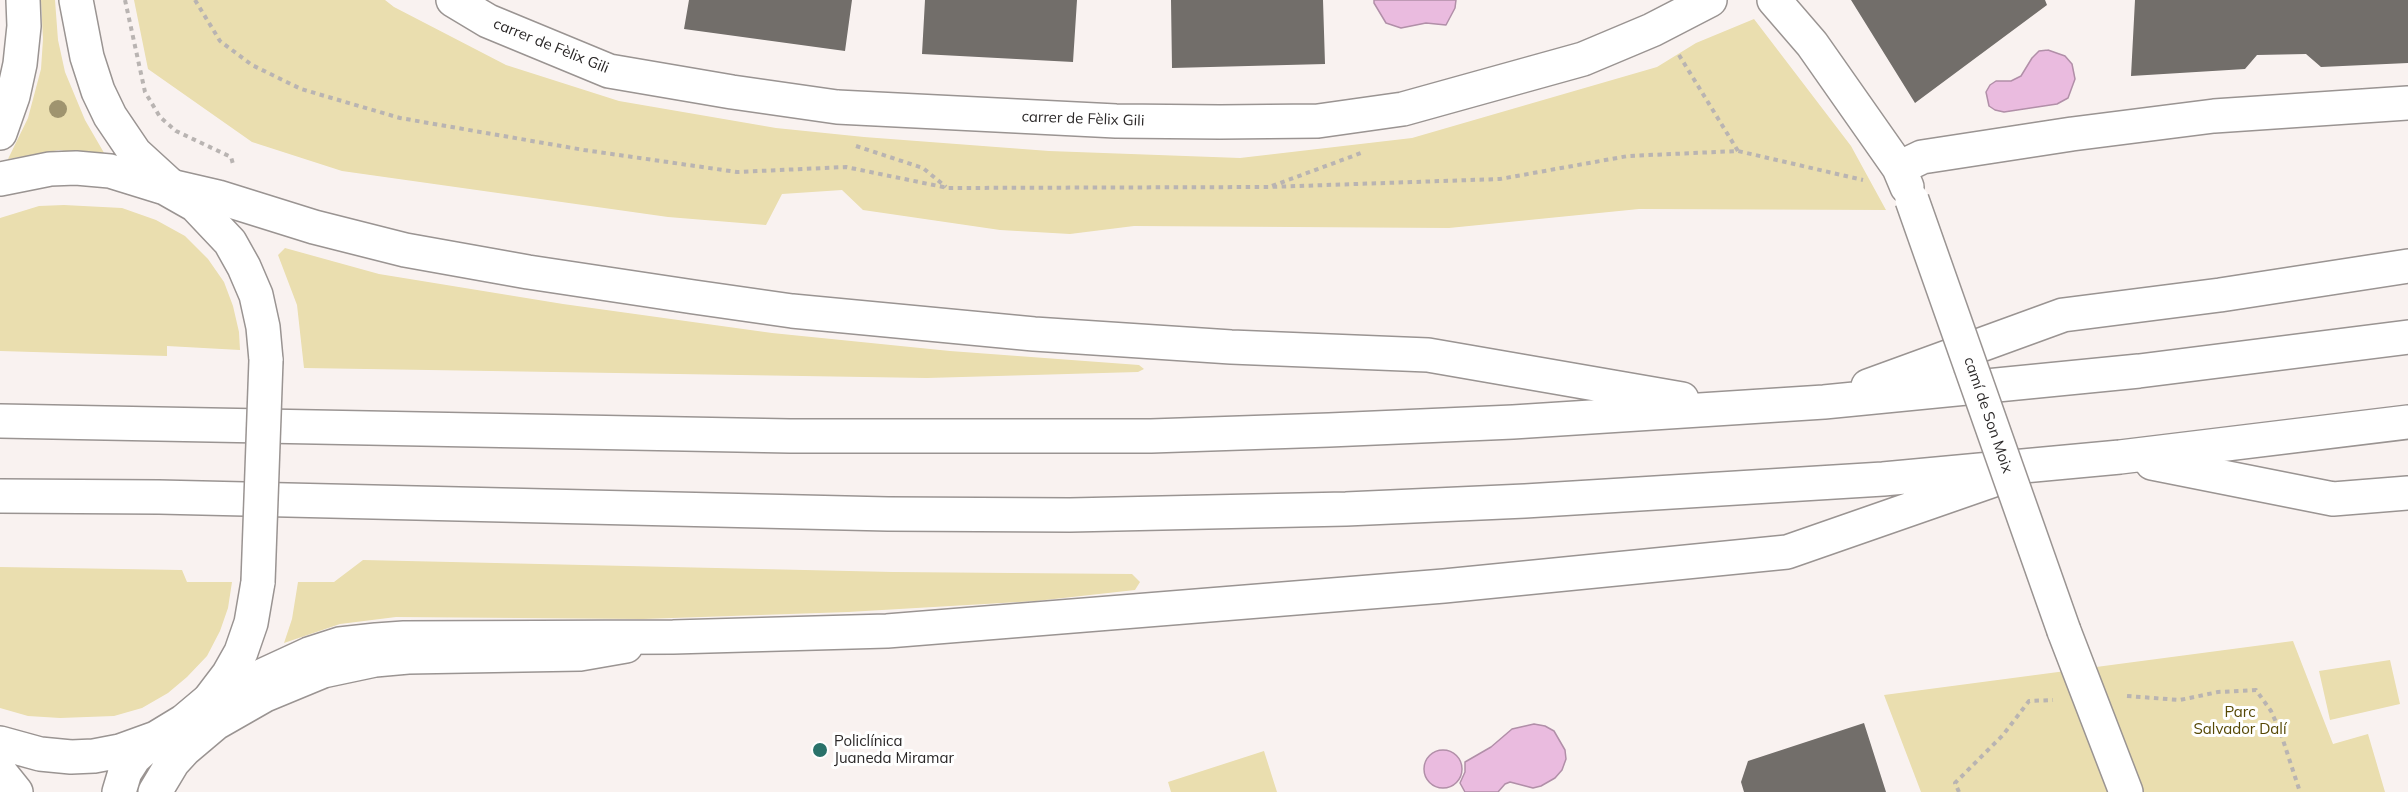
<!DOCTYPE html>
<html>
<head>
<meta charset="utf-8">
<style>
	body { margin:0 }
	canvas { display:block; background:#f9f2f0 }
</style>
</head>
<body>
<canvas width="2408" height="792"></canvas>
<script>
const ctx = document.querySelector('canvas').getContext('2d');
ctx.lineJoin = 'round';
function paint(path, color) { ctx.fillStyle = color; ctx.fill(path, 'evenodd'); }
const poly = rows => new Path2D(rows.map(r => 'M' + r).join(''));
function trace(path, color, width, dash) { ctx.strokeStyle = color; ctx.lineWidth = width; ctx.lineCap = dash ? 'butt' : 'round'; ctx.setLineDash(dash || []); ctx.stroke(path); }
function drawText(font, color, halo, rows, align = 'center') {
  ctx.font = font + ' Mulish,sans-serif'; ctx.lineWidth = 6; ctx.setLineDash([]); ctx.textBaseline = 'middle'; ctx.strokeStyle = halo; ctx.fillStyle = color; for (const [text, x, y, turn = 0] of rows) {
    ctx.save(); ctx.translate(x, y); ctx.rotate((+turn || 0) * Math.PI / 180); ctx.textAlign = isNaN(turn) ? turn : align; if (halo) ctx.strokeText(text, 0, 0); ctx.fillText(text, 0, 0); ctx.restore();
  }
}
paint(poly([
	[41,0,55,0,58,40,65,72,85,120,107,158,59,150,8,159,28,118,41,69,43,39],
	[134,0,385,0,394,7,506,65,619,101,776,128,864,137,1049,151,1240,158,1412,138,1657,67,1696,43,1754,19,1851,146,1886,210,1639,209,1449,228,1134,226,1070,234,1000,230,863,210,842,190,782,194,766,225,668,217,342,171,252,142,148,69],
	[64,205,122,208,156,220,185,236,208,259,224,282,233,306,239,332,240,350,167,346,167,356,0,351,0,218,39,206],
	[285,248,379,274,563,304,772,333,950,351,1139,365,1144,369,1138,372,927,378,304,368,297,305,278,255],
	[363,560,893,572,1132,574,1140,582,1135,590,1036,601,848,612,643,619,396,617,340,624,284,643,292,619,298,582,334,582],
	[0,567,182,570,187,582,232,582,228,608,220,631,207,656,187,677,168,693,142,708,114,716,60,718,28,716,0,708],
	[2293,641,2333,744,2368,734,2385,792,1921,792,1884,695],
	[2390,660,2400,704,2330,720,2319,671],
	[1264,751,1277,792,1171,792,1168,782]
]), '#eadeaf');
const water = poly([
	[1374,0,1456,0,1455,8,1446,25,1426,23,1401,28,1386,23,1374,3,1374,0],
	[2048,50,2065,56,2072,64,2075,79,2068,98,2057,104,2004,112,1995,110,1989,106,1986,92,1990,85,1996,81,2011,81,2021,76,2032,58,2039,51,2048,50],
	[1534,724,1545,726,1554,731,1565,750,1566,759,1562,770,1555,778,1541,786,1533,788,1510,782,1505,784,1498,792,1465,792,1460,783,1465,772,1465,762,1491,747,1512,729,1534,724],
	'1424 769a19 19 0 1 1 38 0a19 19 0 1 1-38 0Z'
]);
paint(water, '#eabbdf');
trace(water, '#b18fa8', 1.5);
paint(poly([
	[689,0,852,0,845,51,684,29],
	[925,0,1077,0,1073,62,922,54],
	[1171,0,1323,0,1325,64,1172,68],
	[1851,0,2045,0,2047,5,1915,103],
	[2135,0,2408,0,2408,63,2321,67,2306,54,2257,55,2245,69,2131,76],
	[1864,723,1886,792,1744,792,1741,782,1748,761]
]), '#726e6a');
const minor = poly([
	[453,0,488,21,609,71,732,92,837,107,1116,121,1220,122,1318,121,1403,109,1583,59,1652,30,1710,0],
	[1774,0,1812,44,1899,168,1907,187],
	[1899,168,1922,157,2072,134,2214,116,2408,103],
	[2064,631,2126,792]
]);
const tertiary = poly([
	[76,0,87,57,98,91,110,116,135,153,170,185],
	[0,133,13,96,20,64,24,26,23,0],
	[0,179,50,169,76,168,110,171,165,188,195,205,230,242,244,267,256,295,263,327,266,360],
	[0,743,40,754,71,757,94,756,120,751,156,738,184,721,209,700,228,675,241,652,251,623,258,582],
	[0,772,16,792],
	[119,792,125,772,134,758,154,740],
	[155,792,173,762,184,750,216,723,265,695,323,671,375,660,408,657,580,654,626,646]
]);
const motorway = poly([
	[136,178,218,197,314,227,405,250,528,272,694,297,792,311,1034,334,1231,347,1428,355,1682,399],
	[1868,386,2063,315,2220,295,2408,266],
	[0,421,790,436,1151,436,1329,430,1513,422,1824,402,2139,371,2408,337],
	[2152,463,2333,499,2408,493],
	[0,496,159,497,888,514,1070,515,1346,509,1525,501,1883,479,2120,457,2408,422],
	[209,700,309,654,340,644,376,640,404,638,673,637,887,631,1444,586,1787,552,1991,481]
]);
trace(minor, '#9a9492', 36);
trace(tertiary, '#9a9492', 36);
trace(motorway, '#9a9492', 36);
trace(poly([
	[125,0,145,92,160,117,176,131,231,157,233,164],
	[195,0,220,41,252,65,301,89,400,118,584,150,737,172,846,167,948,188,1269,187,1500,179,1628,156,1738,151,1863,180],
	[1679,55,1738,151],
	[856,146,923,168,946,187],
	[1272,186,1361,153],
	[2127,696,2180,700,2218,692,2256,690,2271,711,2280,731,2300,792],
	[1959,792,1955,783,2003,735,2029,701,2053,700]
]), '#b9b4b2', 4, [4.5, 4.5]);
trace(minor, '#fff', 33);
trace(tertiary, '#fff', 33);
trace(motorway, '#fff', 33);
const minorBridge = poly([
	[1912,200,2064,631]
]);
const tertiaryBridge = poly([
	[258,582,266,360]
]);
trace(minorBridge, '#9a9492', 36, []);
trace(tertiaryBridge, '#9a9492', 36, []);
trace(minorBridge, '#fff', 33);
trace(tertiaryBridge, '#fff', 33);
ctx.fillStyle = '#9f946f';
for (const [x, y] of [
	[58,109]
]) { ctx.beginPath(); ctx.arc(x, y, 9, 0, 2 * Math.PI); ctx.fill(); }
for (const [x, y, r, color] of [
	[820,750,8,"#2a726a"]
]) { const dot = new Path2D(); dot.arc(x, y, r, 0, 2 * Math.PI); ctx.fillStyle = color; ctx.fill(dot); trace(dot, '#fff', 2); }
drawText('15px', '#2b2828', '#fff', [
	["carrer de Fèlix Gili",551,46,22],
	["carrer de Fèlix Gili",1083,119,2],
	["camí de Son Moix",1988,415,71]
]);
drawText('15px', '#564805', '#fff', [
	["Parc",2240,712],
	["Salvador Dalí",2240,729]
]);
drawText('15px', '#2b2828', '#fff', [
	["Policlínica",834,741],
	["Juaneda Miramar",834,758]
], 'left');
</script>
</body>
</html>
